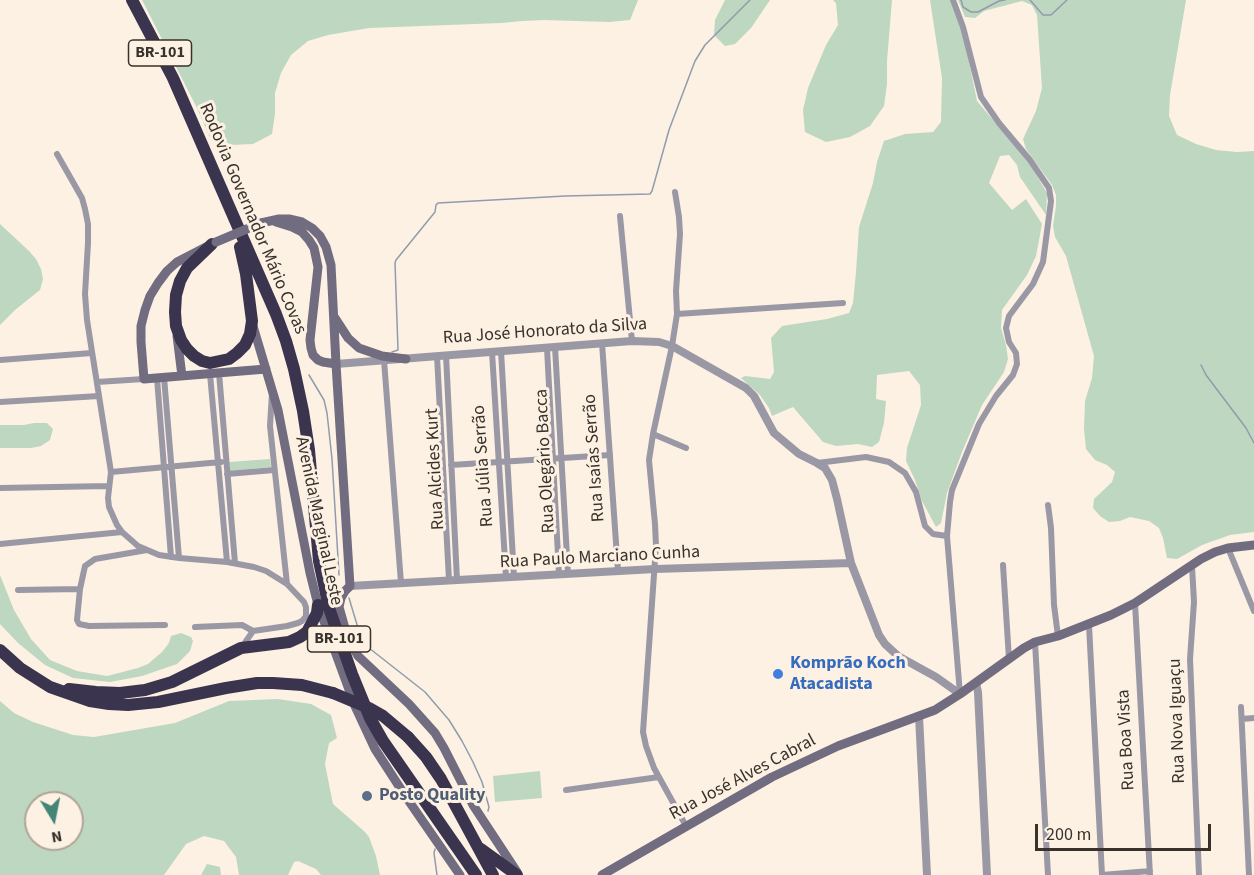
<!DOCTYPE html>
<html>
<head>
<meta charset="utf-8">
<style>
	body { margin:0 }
	#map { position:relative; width:1254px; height:875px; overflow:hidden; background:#fdf1e3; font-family:"Source Sans 3",sans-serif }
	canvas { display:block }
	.north { position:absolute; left:24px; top:791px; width:60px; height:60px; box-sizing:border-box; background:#fdf1e3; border:2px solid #aea599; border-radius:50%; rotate:170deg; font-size:16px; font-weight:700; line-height:24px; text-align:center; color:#38322b }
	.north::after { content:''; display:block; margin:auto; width:21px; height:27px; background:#438678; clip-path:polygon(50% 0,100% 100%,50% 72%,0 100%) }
	.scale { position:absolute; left:1035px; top:824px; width:176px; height:27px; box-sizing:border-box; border:3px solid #38322b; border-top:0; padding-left:8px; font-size:18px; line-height:21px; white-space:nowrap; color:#38322b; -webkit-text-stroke:4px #fdf1e3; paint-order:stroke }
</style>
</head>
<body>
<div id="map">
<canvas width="1254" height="875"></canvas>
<div class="north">N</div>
<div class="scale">200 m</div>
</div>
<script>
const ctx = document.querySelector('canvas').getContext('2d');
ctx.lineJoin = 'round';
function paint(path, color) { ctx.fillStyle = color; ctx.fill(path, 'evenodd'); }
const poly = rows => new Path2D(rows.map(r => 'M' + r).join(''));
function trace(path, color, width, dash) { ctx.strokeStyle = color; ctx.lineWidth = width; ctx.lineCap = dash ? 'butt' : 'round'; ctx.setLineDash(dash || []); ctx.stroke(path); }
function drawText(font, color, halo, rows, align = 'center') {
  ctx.font = font + ' "Source Sans 3",sans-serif'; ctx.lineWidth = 6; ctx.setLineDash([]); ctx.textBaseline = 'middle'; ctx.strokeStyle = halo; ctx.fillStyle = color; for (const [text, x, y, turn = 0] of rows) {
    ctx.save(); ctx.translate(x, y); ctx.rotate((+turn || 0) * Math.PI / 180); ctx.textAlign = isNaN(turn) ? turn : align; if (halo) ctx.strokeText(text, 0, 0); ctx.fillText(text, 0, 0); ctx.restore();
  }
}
paint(poly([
	[142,0,638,0,630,20,609,22,544,20,522,21,501,23,369,28,328,35,308,41,291,55,281,73,275,93,275,114,272,134,253,144,231,145,211,140,197,108],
	[725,0,770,0,751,28,735,44,725,46,714,35,715,20],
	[833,0,892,0,887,61,887,84,884,106,870,126,850,137,826,142,805,132,803,110,808,88,826,45,838,25,836,3],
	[930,0,952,0,962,27,977,101,1029,162,1047,193,1046,215,1020,177,1017,165,1009,155,1000,156,989,183,1012,210,1026,199,1042,224,1036,256,1027,275,1002,310,1001,328,1006,345,1008,359,1004,372,982,405,962,452,947,493,941,523,936,527,922,501,915,480,906,461,907,448,921,405,920,385,909,371,877,375,876,399,886,401,884,423,879,442,872,447,858,444,836,446,823,442,793,407,772,416,769,408,760,395,741,378,745,376,770,379,774,372,771,338,782,326,827,319,849,313,853,303,856,272,859,227,873,183,877,162,884,141,905,134,933,132,941,122,942,78],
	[958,0,1186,0,1170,95,1169,116,1177,135,1196,144,1216,150,1237,152,1254,151,1254,532,1230,535,1202,545,1177,559,1167,558,1163,538,1159,528,1149,521,1130,517,1120,521,1109,522,1100,516,1093,508,1094,499,1112,482,1115,472,1107,465,1095,460,1086,449,1084,429,1085,401,1092,378,1094,356,1066,256,1055,237,1053,226,1056,206,1056,195,1052,185,1026,149,1023,139,1036,111,1042,88,1037,15,1032,5,1022,1,984,11,975,18,965,17],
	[0,224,29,251,36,259,41,269,43,279,40,290,15,310,0,325],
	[34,423,47,423,53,429,50,440,41,446,31,448,0,448,0,425,24,425],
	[270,459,271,467,230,471,229,462],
	[0,575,14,610,31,639,50,660,67,667,77,671,107,676,138,668,148,664,162,652,169,643,171,636,181,633,191,637,193,641,190,651,177,664,142,676,110,682,73,678,45,665,18,643,0,624],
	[278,699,311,704,331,715,337,738,329,743,325,764,333,804,365,832,369,837,376,856,380,875,321,875,316,869,298,861,294,862,288,875,239,875,236,857,224,841,204,836,186,844,164,875,0,875,0,701,14,713,33,722,73,735,94,737,175,723,229,701],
	[36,803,72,803,72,839,36,839],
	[540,771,542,798,495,802,493,776],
	[207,864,220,867,221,875,201,875]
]), '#bed7c0');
trace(poly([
	[961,0,963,7,971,12,978,12,999,1,1005,0],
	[1030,0,1043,15,1051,15,1067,0],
	[392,352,398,350,395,263,396,260,435,212,436,205,438,203,565,196,650,194,652,191,669,130,695,61,705,45,750,0],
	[1201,365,1206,375,1246,428,1254,443],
	[309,375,324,400,327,413,332,459,339,575],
	[349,598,361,638,369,648,425,692,449,720,462,741,473,762,482,782,489,807,488,811],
	[435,849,434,853,437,875]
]), '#909bad', 1.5);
trace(poly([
	[953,0,963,27,981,97,999,123,1030,160,1049,188,1051,201,1043,262,1033,284,1009,316,1006,328,1009,342,1016,353,1017,364,1013,375,996,396,979,424,952,490,950,502,947,536,960,694],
	[57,154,82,198,85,209,88,224,88,243,85,294,87,320,111,472,108,498,109,507,117,525,122,532,138,546,159,555,179,558,227,562,254,567,266,571,287,584,304,602,306,607,306,616,302,621,298,623,287,626,253,631,242,625,195,627],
	[675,192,679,217,680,234,676,291,677,314,672,346,653,434,649,460,655,524,656,546,643,732,646,746,654,768,686,826],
	[620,216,632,341],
	[677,314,843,303],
	[602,343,618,571],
	[555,347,568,574],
	[547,348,559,574],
	[501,351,514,577],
	[492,352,506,577],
	[446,355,457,580],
	[437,356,449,580],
	[0,360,92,353],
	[384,360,401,583],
	[219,373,235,563],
	[210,374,227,562],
	[164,377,179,558],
	[157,378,171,557],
	[97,382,144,379],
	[272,393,270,426,287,584],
	[0,402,99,396],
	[653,434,686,448],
	[817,463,866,457,889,462,905,473,916,492,925,526,933,534,947,536],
	[451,465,610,455],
	[111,472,221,462],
	[227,474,274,470],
	[0,488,109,486],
	[1048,505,1051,528,1054,605,1058,636],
	[0,544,122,532],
	[1228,548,1254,611],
	[147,550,95,559,85,566,80,589,77,620,79,624,89,626,165,625],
	[1003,565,1009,659],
	[1192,566,1194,602,1190,659,1199,875],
	[18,590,80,589],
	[1135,603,1150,875],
	[1089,625,1102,875],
	[1035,642,1048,875],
	[242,647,253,631],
	[1241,707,1249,875],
	[1242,719,1254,718],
	[566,790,659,777],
	[1102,875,1150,871]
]), '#9b98a5', 6);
trace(poly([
	[336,364,632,341,659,342,672,346,746,388,754,396,774,433,799,454,817,463,825,468,832,480,837,499,851,563,879,635,885,644,898,656,936,677,960,694],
	[350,586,655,569,851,563],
	[976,683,978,692,987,875],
	[919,716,927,875]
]), '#9b98a5', 8);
trace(poly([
	[276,222,292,227,302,232,309,240,314,248,318,267,310,340,311,348,313,355,318,360,323,362,336,364],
	[261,223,279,219,289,219,302,222,312,228,320,236,326,247,331,265,336,364,350,586,345,591,341,598,339,607,348,639,358,656,409,704,435,733,444,748,473,805,517,872],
	[206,247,177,262,167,271,158,283,150,296,145,310,141,326,141,342,144,379,266,369],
	[335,318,348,338,359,348,382,356,406,359],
	[253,326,278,410,310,573,318,605,355,706,375,749,406,797,460,875],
	[177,336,182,376],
	[602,875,772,777,838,746,935,710,960,694,1024,648,1035,642,1058,636,1111,615,1135,603,1201,559,1215,552,1228,548,1254,545]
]), '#716c80', 9);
trace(poly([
	[132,0,173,78,276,314,286,341,294,369,303,411,309,450,319,561,329,608,352,674,370,718,383,741,476,875],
	[212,244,187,268,180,281,176,295,175,312,176,326,181,340,187,349,194,356,202,361,210,363,229,359,237,353,245,345,250,334,252,321,246,274,240,247],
	[0,650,20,668,50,687,90,701,109,704,128,705,158,702,226,688,257,683,273,683,302,685,333,693],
	[69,689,96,692,120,693,145,690,172,682,241,648,289,642,300,637,307,632,317,613,318,605],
	[408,737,426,757,441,779,493,875],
	[481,849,517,875]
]), '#3b344e', 12);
trace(poly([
	[216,242,261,223]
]), '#716c80', 9);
trace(poly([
	[333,693,369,708,383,716,408,737]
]), '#3b344e', 12);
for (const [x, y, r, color] of [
	[778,674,6,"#3f7fe0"],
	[367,796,6,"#5c6f8a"]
]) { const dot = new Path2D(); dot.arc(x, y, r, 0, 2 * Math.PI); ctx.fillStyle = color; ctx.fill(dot); trace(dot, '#fdf1e3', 2); }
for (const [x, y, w] of [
	[160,53,63],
	[339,639,63]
]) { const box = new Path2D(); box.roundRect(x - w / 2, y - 13, w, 26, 4.5); ctx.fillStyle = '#fdf1e3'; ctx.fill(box); trace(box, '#38322b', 1.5); }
drawText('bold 16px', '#38322b', null, [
	["BR-101",160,53],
	["BR-101",339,639]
]);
drawText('18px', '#38322b', '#fdf1e3', [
	["Rodovia Governador Mário Covas",252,219,67],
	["Rua José Honorato da Silva",545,332,-4],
	["Rua Isaías Serrão",595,458,-94],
	["Rua Olegário Bacca",546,461,-93],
	["Rua Júlia Serrão",484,466,-94],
	["Rua Alcides Kurt",436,469,-93],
	["Avenida Marginal Leste",318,521,78],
	["Rua Paulo Marciano Cunha",600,558,-3],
	["Rua Nova Iguaçu",1178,721,-92],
	["Rua Boa Vista",1127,740,-93],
	["Rua José Alves Cabral",743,778,-28]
]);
drawText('bold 18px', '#366cbe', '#fdf1e3', [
	["Komprão Koch",790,664],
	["Atacadista",790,685]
], 'left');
drawText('bold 18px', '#4e5e75', '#fdf1e3', [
	["Posto Quality",379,796]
], 'left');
</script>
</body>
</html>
